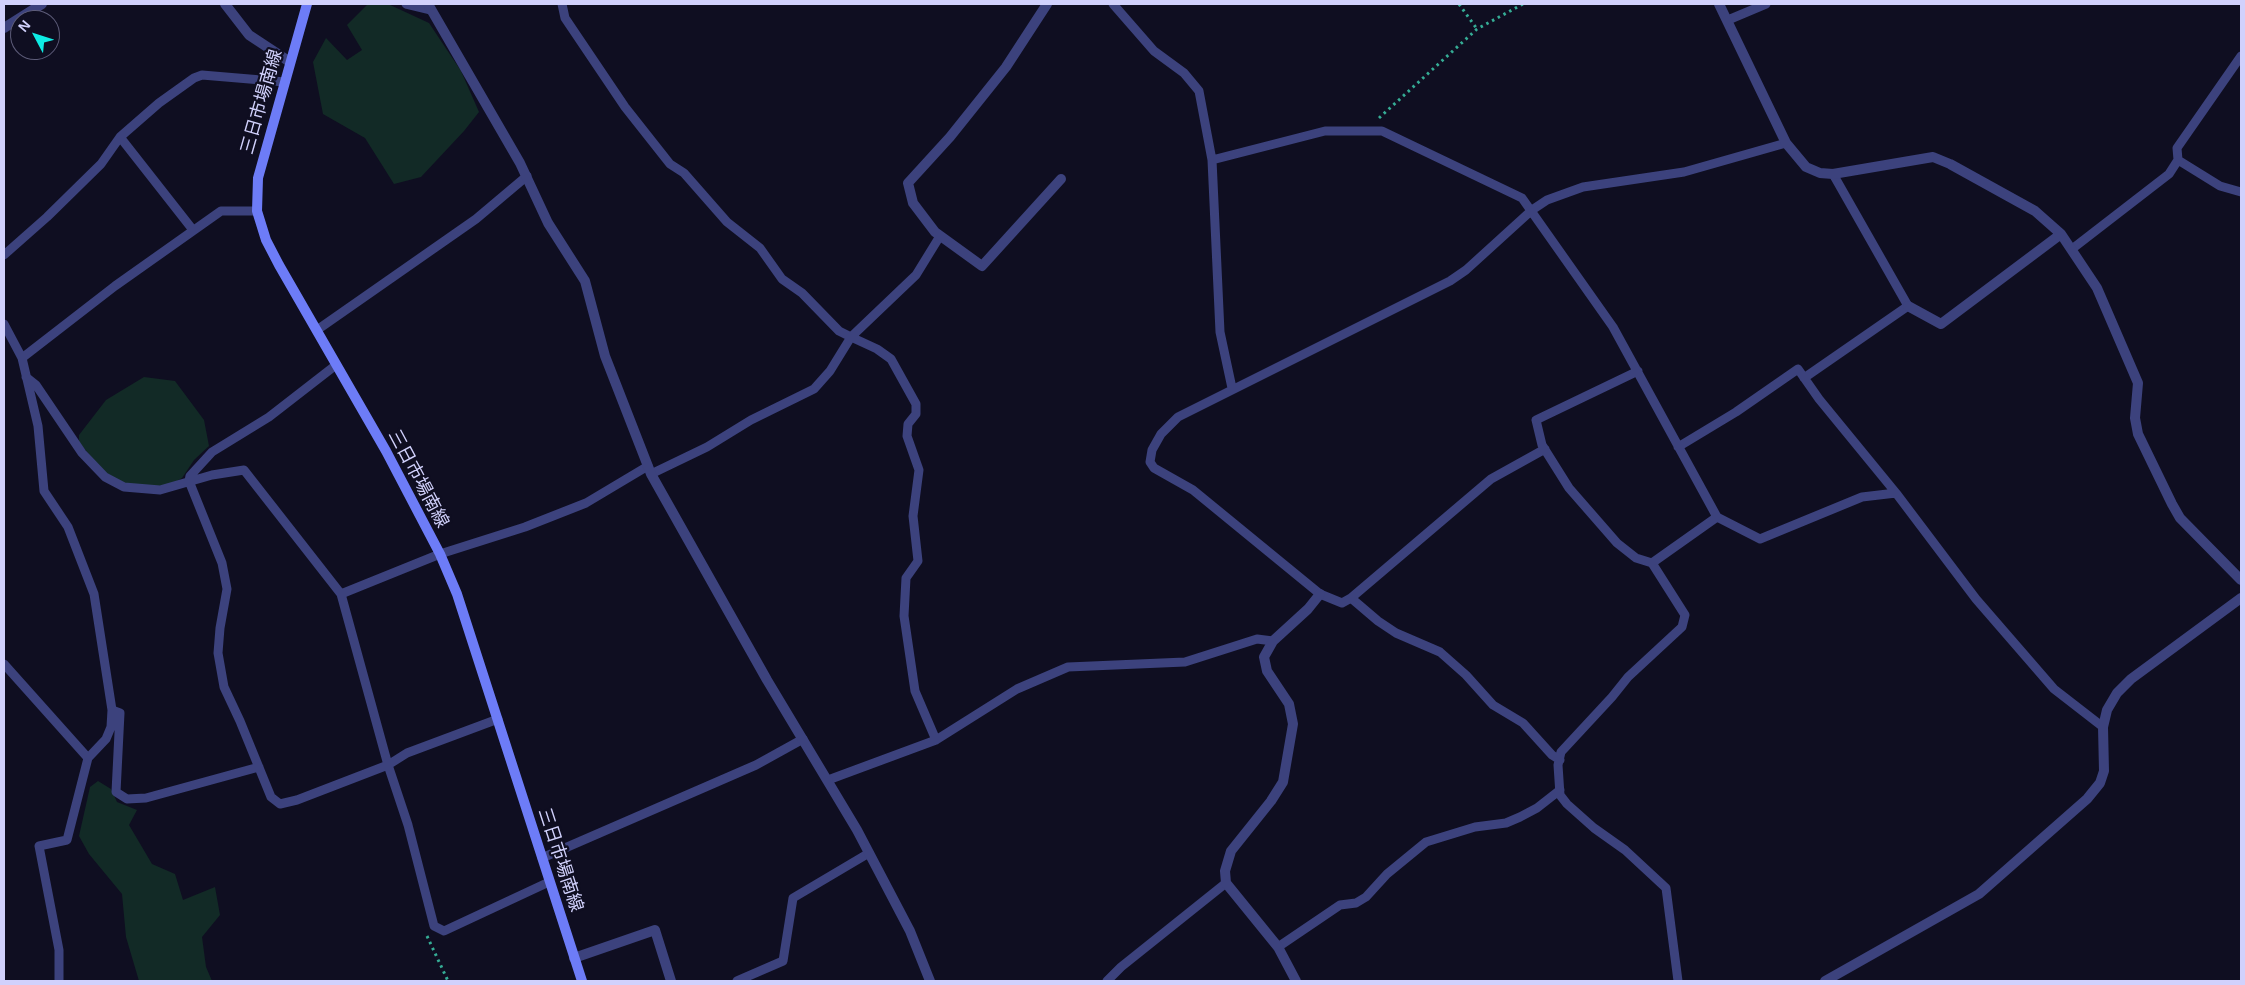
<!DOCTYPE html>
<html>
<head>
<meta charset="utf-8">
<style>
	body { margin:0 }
	#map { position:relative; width:2245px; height:985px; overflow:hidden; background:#0f0e21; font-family:Arial,sans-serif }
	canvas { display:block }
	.frame { position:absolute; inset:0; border:5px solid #d1d1fc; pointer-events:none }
	.north { position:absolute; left:10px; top:10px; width:50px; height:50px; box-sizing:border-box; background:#0f0e21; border:1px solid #5d5c79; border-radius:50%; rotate:310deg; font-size:14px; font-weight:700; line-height:20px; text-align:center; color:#d1d1fc }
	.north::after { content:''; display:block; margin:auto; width:18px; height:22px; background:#0eebe4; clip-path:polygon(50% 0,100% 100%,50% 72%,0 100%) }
</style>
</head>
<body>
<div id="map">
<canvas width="2245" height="985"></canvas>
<div class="frame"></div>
<div class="north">N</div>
</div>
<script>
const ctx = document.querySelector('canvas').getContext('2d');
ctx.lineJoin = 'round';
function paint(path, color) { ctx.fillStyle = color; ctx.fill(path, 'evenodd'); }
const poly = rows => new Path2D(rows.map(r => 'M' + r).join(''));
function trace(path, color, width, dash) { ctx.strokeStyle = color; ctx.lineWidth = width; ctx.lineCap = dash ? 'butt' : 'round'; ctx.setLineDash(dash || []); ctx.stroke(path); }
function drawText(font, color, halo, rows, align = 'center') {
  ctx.font = font + ' Arial,"Noto Sans JP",sans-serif'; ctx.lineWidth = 4.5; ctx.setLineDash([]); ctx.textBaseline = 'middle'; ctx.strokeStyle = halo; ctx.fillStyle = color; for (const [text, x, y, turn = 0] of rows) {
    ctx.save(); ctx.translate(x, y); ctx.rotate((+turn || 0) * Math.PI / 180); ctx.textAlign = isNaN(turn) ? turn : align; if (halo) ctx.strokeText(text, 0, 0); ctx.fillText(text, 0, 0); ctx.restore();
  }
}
paint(poly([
	[368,4,388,4,429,23,461,71,479,112,464,131,421,177,394,184,365,138,323,114,313,62,326,38,347,60,362,50,347,25],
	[144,377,175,381,204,420,209,446,194,460,182,478,172,484,153,487,125,484,105,474,79,442,79,435,106,400],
	[98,781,111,789,117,802,137,810,129,825,152,864,175,874,183,900,215,887,220,915,202,937,206,967,212,981,139,981,126,937,122,894,89,854,79,836,90,787]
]), '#122a26');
trace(poly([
	[1459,4,1477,29],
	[1379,118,1477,29,1523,4],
	[427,936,448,981]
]), '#35ac95', 3, [2.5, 4]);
trace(poly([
	[406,4,431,10],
	[562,4,565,18,625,107,670,164,684,173,727,222,760,248,782,279,802,293,839,331,851,337,830,371,814,389,751,420,707,447,651,474],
	[1113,4,1154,51,1184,73,1199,91,1212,160,1325,131,1382,131,1522,198,1613,327,1717,517,1760,539,1862,497,1896,493,1976,599,2054,689,2103,727],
	[1728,20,1766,4],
	[120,137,159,103,194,78,202,75,285,82],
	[1212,160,1220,332,1232,388],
	[2178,160,2220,186,2241,192],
	[2072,249,2169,174,2178,160,2177,148,2241,56],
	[4,255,47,217,101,164,120,137,193,230],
	[4,324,22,358,115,286,221,211,257,211],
	[317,330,476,219,527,176],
	[336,365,269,417,212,452,190,476,189,481,222,563,227,589,220,628,218,653,224,687,240,721,271,797,280,804,297,800,388,765,407,753,498,719],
	[1638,371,1536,420,1542,445,1569,488,1617,543,1636,558,1652,563,1685,615,1682,627,1628,677,1612,697,1561,752,1558,765,1560,795,1567,804,1594,828,1625,850,1666,888,1678,981],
	[26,377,36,385,82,453,105,477,124,487,160,490,212,475,244,470,341,594],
	[1804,378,1908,306,1833,174],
	[1678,447,1736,412,1798,369,1819,399,1896,493],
	[1545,449,1491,479,1351,598,1342,603,1320,594,1193,490,1154,468,1150,462,1152,450,1161,434,1178,417,1450,281,1466,270,1532,210,1547,200,1583,187,1684,172,1786,143],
	[1652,563,1717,517],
	[1351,598,1378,621,1396,633,1440,652,1466,675,1493,705,1523,723,1552,755,1560,760],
	[4,664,88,758,106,739,111,727,112,710,94,594,68,527,44,491,38,426,22,358],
	[112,710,120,713,116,792,127,799,146,798,259,767],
	[936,740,915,691,904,616,906,578,918,561,913,516,919,470,907,436,908,424,916,414,916,404,891,359,877,349,851,337,916,275,940,236],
	[828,780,936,740,1017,689,1068,667,1185,662,1257,639,1273,641],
	[542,858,756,765,803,739],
	[549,882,444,931,434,926,408,825,388,765,341,594,440,554,525,527,586,503,648,466],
	[1278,947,1340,905,1356,903,1366,897,1387,874,1426,842,1475,827,1506,823,1520,817,1537,808,1560,790],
	[59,981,59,950,39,846,67,840,88,758],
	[737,981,783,961,793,898,869,853],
	[1107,981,1121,967,1226,883]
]), '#3c427d', 9);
trace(poly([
	[225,4,249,35,290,62],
	[428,4,520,163,548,223,585,281,605,356,651,474,767,680,857,830,910,931,930,981],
	[1047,4,1006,67,950,137,908,183,913,203,935,232,982,266,1061,179],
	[1719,4,1786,143,1806,167,1820,173,1833,174,1933,157,1950,164,2035,211,2061,234,2097,288,2138,383,2135,418,2138,434,2172,504,2180,518,2241,580],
	[4,28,42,4],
	[1908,306,1941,324,2061,234],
	[574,958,655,930,671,981],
	[1296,981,1278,947,1226,883,1225,871,1231,851,1271,801,1283,782,1293,724,1289,704,1267,671,1264,657,1273,641,1308,609,1320,594]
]), '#3c427d', 10);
trace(poly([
	[1825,981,1979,894,2087,799,2100,783,2104,771,2103,727,2107,710,2117,693,2131,679,2241,598]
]), '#3c427d', 10);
trace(poly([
	[307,4,258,178,257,211,266,240,279,265,386,451,440,554,457,594,582,981]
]), '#6d7cf7', 10);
drawText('18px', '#d1d1fc', '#0f0e21', [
	["三日市場南線",262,102,-74],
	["三日市場南線",418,479,62],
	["三日市場南線",560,860,72]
]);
</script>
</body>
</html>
